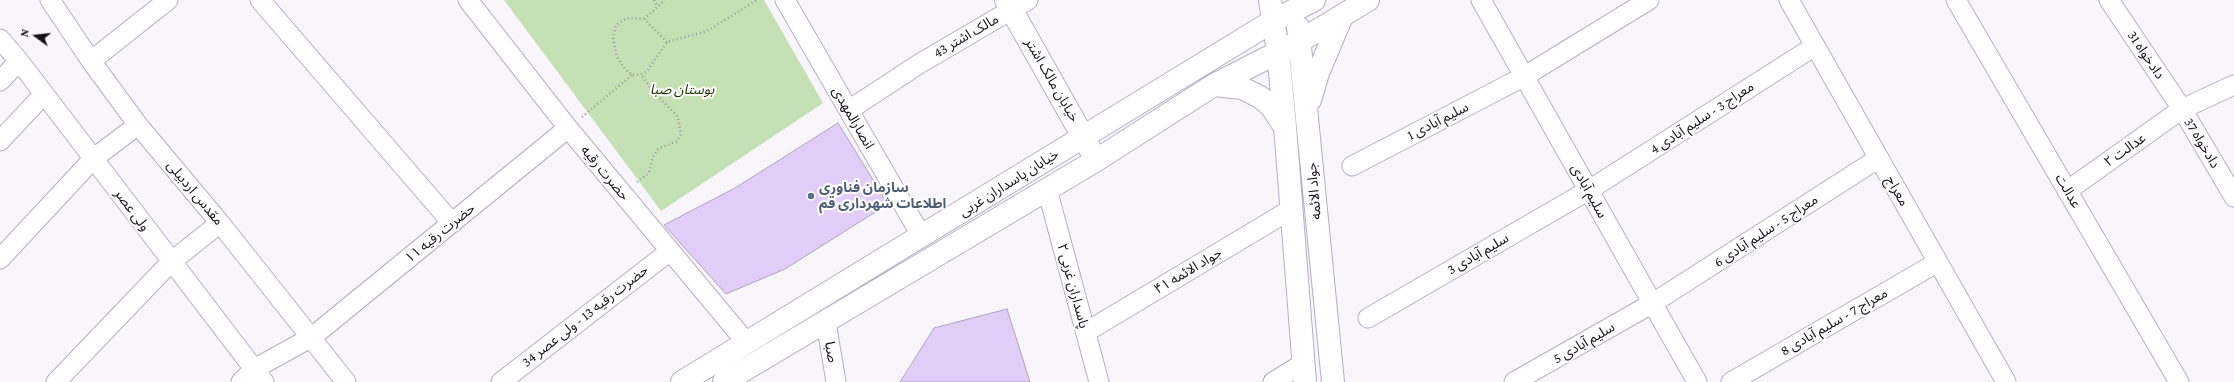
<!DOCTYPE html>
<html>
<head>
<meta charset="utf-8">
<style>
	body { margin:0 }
	#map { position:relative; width:2234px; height:382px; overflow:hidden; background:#f8f6fb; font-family:"Crimson Pro",serif }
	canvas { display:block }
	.north { position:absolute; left:16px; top:16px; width:40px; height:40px; -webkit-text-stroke:3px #fff; paint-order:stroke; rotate:285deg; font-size:11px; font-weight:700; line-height:16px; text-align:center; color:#17121b }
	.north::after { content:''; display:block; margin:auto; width:14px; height:18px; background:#17121b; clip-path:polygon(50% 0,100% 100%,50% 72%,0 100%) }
</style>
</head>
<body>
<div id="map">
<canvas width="2234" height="382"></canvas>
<div class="north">N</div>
</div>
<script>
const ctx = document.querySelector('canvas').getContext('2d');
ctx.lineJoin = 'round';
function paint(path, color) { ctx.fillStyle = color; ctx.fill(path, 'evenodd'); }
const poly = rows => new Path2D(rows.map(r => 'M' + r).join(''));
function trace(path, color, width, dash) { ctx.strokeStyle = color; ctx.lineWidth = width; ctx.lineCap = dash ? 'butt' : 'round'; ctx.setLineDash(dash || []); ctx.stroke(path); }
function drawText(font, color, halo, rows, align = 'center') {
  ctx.font = font + ' "Crimson Pro","Noto Sans Arabic",serif'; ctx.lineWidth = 4; ctx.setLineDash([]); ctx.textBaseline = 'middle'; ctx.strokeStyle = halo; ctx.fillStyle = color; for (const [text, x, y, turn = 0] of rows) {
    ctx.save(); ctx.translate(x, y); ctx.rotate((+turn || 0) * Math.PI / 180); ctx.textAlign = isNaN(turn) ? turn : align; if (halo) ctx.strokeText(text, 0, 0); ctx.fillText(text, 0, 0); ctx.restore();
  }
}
paint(poly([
	[504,0,764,0,823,103,661,211]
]), '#c6e0b5');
const building = poly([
	[838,123,888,204,785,269,726,294,664,225,735,188,838,123],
	[1007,309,1030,382,900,382,934,328,1007,309]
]);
paint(building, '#e2cdf9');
trace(building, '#afa3bc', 1);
const minor = poly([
	[50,0,91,61,138,125,220,223,346,382],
	[260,0,452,223],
	[468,0,568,128,746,342],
	[785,0,922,237],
	[1481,0,1697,382],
	[1789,0,2006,382],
	[1956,0,2179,382],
	[2109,0,2182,109,2234,197],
	[0,39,19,61,264,382],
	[91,61,168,0],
	[0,81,19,61],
	[849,110,919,64,1028,0],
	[0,141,44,94],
	[1352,166,1525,76,1649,0],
	[1047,189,1099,382],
	[2067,191,2182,109,2234,85],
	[0,259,94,158,138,125],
	[1368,318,1589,190,1815,46],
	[826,322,836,382],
	[1086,332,1290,210],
	[56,382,171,262,220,223],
	[241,382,254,369,312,337,568,128],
	[501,382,670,251],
	[1273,382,1304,363],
	[1514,382,1653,303,1879,158],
	[1731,382,1938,262]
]);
const tertiary = poly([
	[1006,0,1090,149],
	[1270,0,1278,52,1285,126,1305,382],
	[1298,27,1333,382],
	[1214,85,1242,88,1260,97,1271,106,1284,126],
	[1310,100,1318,73,1342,16],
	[682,382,1273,21,1314,0],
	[724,382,1095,161,1214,85,1300,41,1368,0]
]);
trace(minor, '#b8adc5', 21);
trace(tertiary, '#b8adc5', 24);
trace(poly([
	[654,0,658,7],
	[644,19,665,0],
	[667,42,644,19,627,18,616,25,613,38,617,57,625,69,632,75,641,74,647,71,667,42,707,31,757,0],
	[582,117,632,75],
	[637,182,649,173,653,157,658,149,677,141,681,134,678,117,651,89,641,74]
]), '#9b989f', 2.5, [1, 3]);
trace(minor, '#fff', 19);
trace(tertiary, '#fff', 22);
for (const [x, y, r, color] of [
	[811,196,4,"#5c6f8a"]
]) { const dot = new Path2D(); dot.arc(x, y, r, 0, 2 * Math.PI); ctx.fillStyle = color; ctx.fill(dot); trace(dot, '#fff', 1.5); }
drawText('14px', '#17121b', '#fff', [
	["مالک اشتر 43",966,36,-30],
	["دادخواه 31",2146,55,56],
	["خیابان مالک اشتر",1052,80,60],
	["انصارالمهدی",853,118,60],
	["معراج 3 - سلیم آبادی 4",1702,118,-33],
	["سلیم آبادی 1",1438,121,-27],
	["دادخواه 37",2202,143,59],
	["عدالت ۲",2125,150,-35],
	["حضرت رقیه",605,173,50],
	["خیابان پاسداران غربی",1009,183,-32],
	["جواد الائمه",1314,191,-95],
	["سلیم آبادی",1589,191,61],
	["معراج",1897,191,60],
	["عدالت",2068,191,60],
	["مقدس اردبیلی",195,193,50],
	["ولی عصر",132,210,53],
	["معراج 5 - سلیم آبادی 6",1766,231,-33],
	["حضرت رقیه ۱۱",440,233,-39],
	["سلیم آبادی 3",1478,254,-30],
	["جواد الائمه ۴۱",1188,271,-31],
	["پاسداران غربی ۲",1073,286,75],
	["حضرت رقیه 13 - ولی عصر 34",585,316,-38],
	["معراج 7 - سلیم آبادی 8",1834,322,-30],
	["سلیم آبادی 5",1584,343,-30],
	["صبا",831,352,80]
]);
drawText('italic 14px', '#203c03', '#fff', [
	["بوستان صبا",682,90]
]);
drawText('bold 14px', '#4e5e75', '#fff', [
	["سازمان فناوری",819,188],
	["اطلاعات شهرداری قم",819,204]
], 'left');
</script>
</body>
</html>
